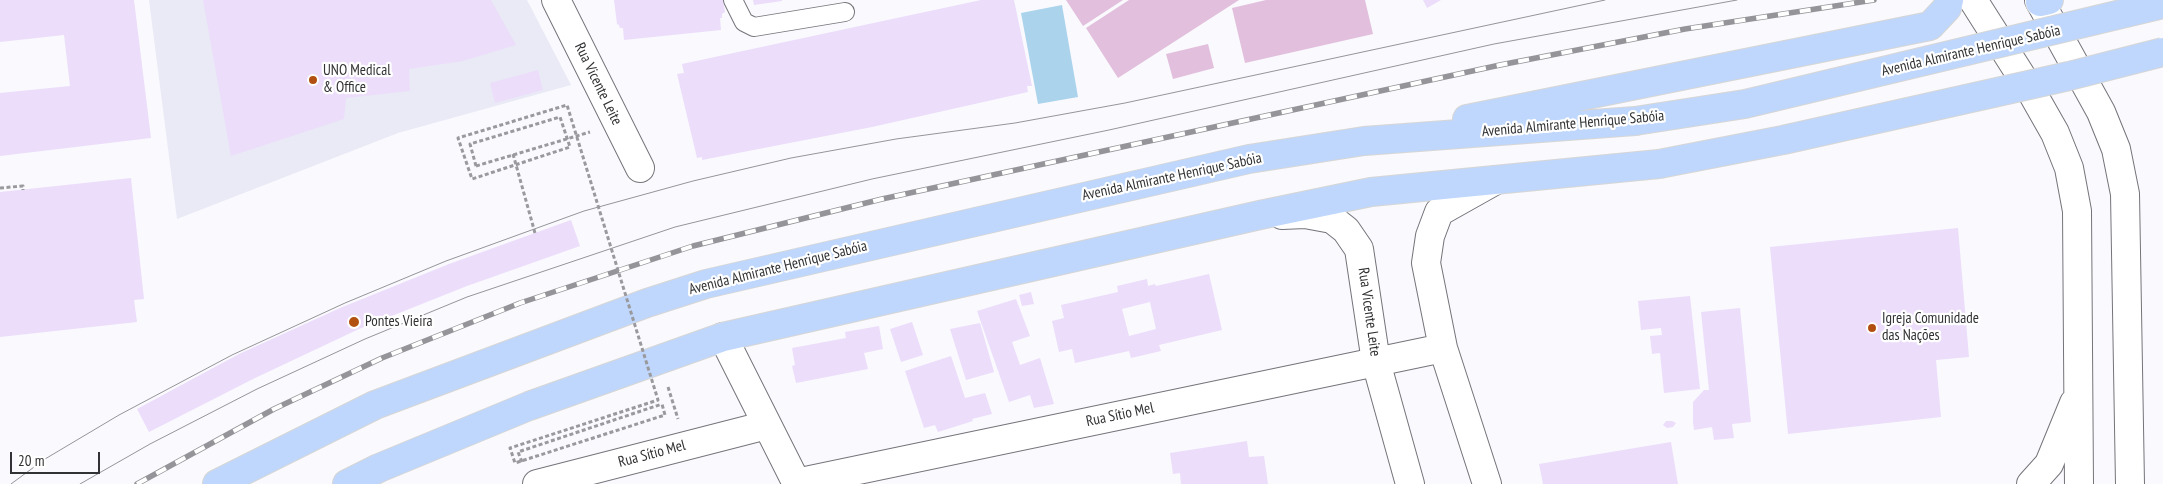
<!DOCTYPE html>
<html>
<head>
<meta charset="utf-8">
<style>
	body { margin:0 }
	#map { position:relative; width:2163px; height:484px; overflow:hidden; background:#f9f9fe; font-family:"PT Sans Narrow",sans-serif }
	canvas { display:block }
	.scale { position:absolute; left:10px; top:452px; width:90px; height:22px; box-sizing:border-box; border:2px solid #313234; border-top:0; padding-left:6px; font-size:15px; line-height:18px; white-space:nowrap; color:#313234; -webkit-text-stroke:4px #fff; paint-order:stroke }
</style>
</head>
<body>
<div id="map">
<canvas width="2163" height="484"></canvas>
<div class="scale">20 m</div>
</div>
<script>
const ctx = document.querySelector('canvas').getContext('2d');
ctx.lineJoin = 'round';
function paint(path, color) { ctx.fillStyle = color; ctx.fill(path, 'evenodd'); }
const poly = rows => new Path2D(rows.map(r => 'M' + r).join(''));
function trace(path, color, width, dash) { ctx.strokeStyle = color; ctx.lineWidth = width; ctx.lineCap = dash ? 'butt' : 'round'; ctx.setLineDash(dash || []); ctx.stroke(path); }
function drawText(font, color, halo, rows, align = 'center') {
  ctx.font = font + ' "PT Sans Narrow",sans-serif'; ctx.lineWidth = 4.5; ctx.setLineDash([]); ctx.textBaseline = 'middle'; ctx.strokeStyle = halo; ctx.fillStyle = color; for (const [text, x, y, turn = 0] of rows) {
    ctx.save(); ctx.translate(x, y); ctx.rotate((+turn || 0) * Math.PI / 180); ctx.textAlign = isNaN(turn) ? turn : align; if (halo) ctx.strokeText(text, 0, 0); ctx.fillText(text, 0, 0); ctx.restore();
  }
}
paint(poly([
	[149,0,527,0,571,85,398,133,177,219]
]), '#e9eaf5');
paint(poly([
	[1066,0,1123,0,1083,26],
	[1129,0,1239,0,1118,78,1086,28],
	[1266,0,1365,0,1373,34,1245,63,1232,8],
	[1208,44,1214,68,1173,79,1166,54]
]), '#e2bfdc');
paint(poly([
	[1062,5,1078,97,1038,104,1021,13]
]), '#abd4ec');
paint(poly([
	[0,0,134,0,151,138,0,156,0,93,70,86,64,35,0,42],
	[203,0,491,0,516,45,463,61,409,69,410,91,346,98,344,119,231,156],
	[614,0,723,0,725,12,722,14,722,18,720,18,721,30,624,40,623,28,620,28,619,25,617,24],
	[753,0,782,0,782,1,754,5],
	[981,0,1014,0,1032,86,1027,86,1028,92,872,127,702,160,702,157,697,158,677,74,684,73,682,64],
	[1423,0,1441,0,1427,8],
	[538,70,543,90,495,103,490,83],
	[131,178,144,299,134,300,137,322,0,337,0,192],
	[571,220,580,246,467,286,359,329,253,379,149,432,137,409,239,354,340,308,449,264],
	[1958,228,1969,357,1936,360,1941,417,1788,434,1770,247],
	[1209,274,1222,330,1159,345,1161,351,1131,358,1129,351,1075,363,1072,349,1059,352,1052,321,1064,318,1061,305,1118,292,1117,286,1147,279,1148,286,1155,284,1156,286],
	[1150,302,1156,329,1129,336,1122,309],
	[1031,292,1034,304,1022,306,1019,295],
	[1690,296,1700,389,1664,393,1660,353,1652,354,1650,336,1662,335,1661,328,1641,330,1638,301],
	[1016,299,1030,336,1012,342,1020,365,1040,358,1054,404,1034,408,1030,395,1009,402,977,311],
	[1740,308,1751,422,1732,424,1734,438,1714,440,1712,427,1694,430,1693,422,1693,402,1704,390,1709,390,1701,312],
	[912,322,923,355,901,362,890,329],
	[980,323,994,372,966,380,950,329],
	[879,326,883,349,864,353,868,369,796,383,792,366,795,365,792,348,846,338,845,332],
	[951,356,965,398,985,393,992,414,972,419,973,421,938,432,935,425,924,428,905,371],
	[1666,421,1672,421,1676,423,1673,427,1667,428,1663,425],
	[1247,441,1249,457,1264,456,1268,484,1181,484,1180,473,1173,474,1170,453],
	[1671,442,1678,484,1543,484,1539,464]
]), '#ecddfb');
const service = poly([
	[733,0,744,22,754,27,845,12]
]);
const minor = poly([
	[556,0,640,168],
	[1282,215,1305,214,1332,219,1346,230,1359,249,1376,362,1410,484],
	[723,337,797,484],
	[796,483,1443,348],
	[537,484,767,425],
	[1487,484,1443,348,1426,263,1430,236,1439,212,1496,180]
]);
const tertiary = poly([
	[1973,0,2034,96,2055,133,2069,168,2077,211,2079,484],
	[2039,0,2101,112,2116,149,2125,194,2130,484],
	[2031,484,2049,464,2074,403]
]);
const trunk = poly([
	[2040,2,2049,0],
	[1467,119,1930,26,1947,8,1949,0],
	[217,484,375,405,647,303,706,284,1249,159,1364,141,1635,121],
	[347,484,379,468,529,406,723,337,1260,215,1371,192,1659,164]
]);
trace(service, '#74747a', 20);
trace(minor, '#74747a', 30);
trace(tertiary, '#74747a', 30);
trace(trunk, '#d6d6d6', 30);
trace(poly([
	[513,154,535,233],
	[476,166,590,132],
	[0,188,23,186,23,190],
	[668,387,678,419],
	[522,462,518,452,662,404]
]), '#9a9a9e', 3, [4, 2.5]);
trace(service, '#fff', 18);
trace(minor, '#fff', 28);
trace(tertiary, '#fff', 28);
trace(trunk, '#bfd7fc', 28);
trace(poly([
	[11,484,45,459,119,415,232,355,345,303,446,261,584,211,693,181,791,158,896,139,1015,123,1125,103,1605,0],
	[80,484,150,444,257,389,365,339,467,297,675,227,872,179,1109,130,1494,44,1737,0]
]), '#959599', 1);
const rail = poly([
	[137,484,274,409,382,358,520,303,693,246,882,199,1500,65,1685,29,1874,0]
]);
trace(rail, '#959599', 5.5);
trace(rail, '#fff', 4, [11]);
const trunkBridge = poly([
	[1635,121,1745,104,2163,4],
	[1659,164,1783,140,2069,76,2163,52]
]);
trace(trunkBridge, '#d6d6d6', 30, []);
trace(poly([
	[476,166,470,144,560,117,570,147,472,179,458,138,567,105,658,400,510,448,515,463,665,415,662,404]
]), '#9a9a9e', 3, [4, 2.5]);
trace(trunkBridge, '#bfd7fc', 28);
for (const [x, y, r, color] of [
	[313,80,5,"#b25012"],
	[354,322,6,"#b25012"],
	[1872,328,5,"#b25012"]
]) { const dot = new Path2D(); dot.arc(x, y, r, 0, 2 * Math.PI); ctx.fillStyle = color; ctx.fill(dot); trace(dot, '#fff', 2); }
drawText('15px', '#313234', '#fff', [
	["Avenida Almirante Henrique Sabóia",1971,51,-13],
	["Rua Vicente Leite",598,84,64],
	["Avenida Almirante Henrique Sabóia",1573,124,-5],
	["Avenida Almirante Henrique Sabóia",1172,177,-12],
	["Avenida Almirante Henrique Sabóia",778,268,-14],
	["Rua Vicente Leite",1369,312,82],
	["Rua Sítio Mel",1120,415,-12],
	["Rua Sítio Mel",652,454,-15]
]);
drawText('15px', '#313234', '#fff', [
	["UNO Medical",323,71],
	["& Office",323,88],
	["Igreja Comunidade",1882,319],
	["das Nações",1882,336],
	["Pontes Vieira",365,322]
], 'left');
</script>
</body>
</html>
